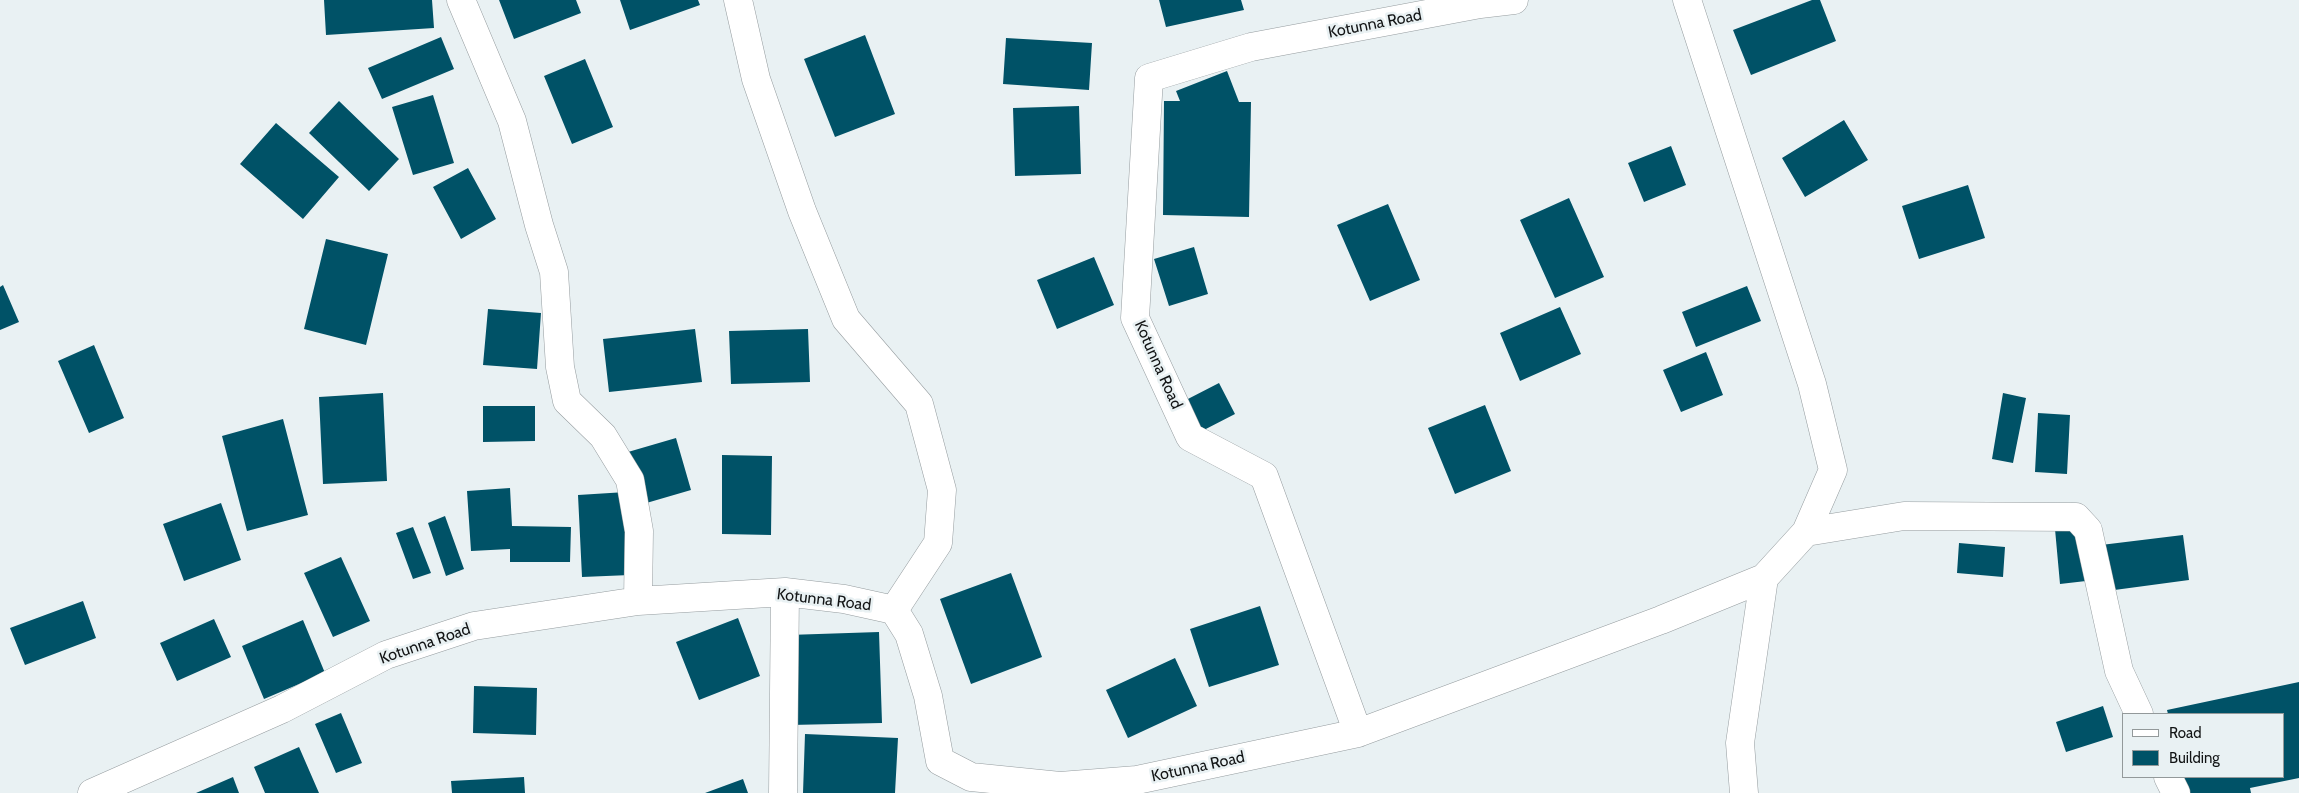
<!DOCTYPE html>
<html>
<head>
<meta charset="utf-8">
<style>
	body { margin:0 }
	#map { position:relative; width:2299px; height:793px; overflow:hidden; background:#e9f1f3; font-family:Cabin,sans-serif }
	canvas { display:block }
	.legend { position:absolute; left:2122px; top:713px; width:162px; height:65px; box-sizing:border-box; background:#e9f1f3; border:1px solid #93999a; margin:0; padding:6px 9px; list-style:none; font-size:15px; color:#121415 }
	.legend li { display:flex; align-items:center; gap:10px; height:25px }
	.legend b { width:25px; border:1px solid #93999a }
</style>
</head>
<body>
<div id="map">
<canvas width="2299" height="793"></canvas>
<ul class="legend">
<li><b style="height:6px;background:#fff"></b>Road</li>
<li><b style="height:14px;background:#005267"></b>Building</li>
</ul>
</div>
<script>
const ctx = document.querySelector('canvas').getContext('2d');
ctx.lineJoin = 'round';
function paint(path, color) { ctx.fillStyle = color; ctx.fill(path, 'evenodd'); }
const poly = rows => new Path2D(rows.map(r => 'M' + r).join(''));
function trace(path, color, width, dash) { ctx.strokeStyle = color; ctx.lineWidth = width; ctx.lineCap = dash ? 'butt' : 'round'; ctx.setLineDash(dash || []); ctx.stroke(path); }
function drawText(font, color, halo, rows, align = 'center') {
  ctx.font = font + ' Cabin,sans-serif'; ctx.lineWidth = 5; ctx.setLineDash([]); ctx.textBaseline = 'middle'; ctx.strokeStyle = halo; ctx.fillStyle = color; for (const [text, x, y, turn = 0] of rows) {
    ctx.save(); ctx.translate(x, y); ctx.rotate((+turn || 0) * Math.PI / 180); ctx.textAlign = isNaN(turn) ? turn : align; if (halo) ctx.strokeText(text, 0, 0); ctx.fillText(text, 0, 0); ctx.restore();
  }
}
paint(poly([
	[324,0,432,0,434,28,326,35],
	[499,0,576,0,581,13,514,39],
	[620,0,698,0,700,5,630,30],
	[1159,0,1241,0,1244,10,1166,27],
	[1812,0,1820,0,1836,41,1751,75,1733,30],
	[865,35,895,114,835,137,804,59],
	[441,37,454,69,382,99,368,68],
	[1006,38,1092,43,1089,90,1003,84],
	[585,59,613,127,572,144,544,76],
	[1227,71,1239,102,1251,102,1249,217,1163,215,1164,101,1180,101,1176,91],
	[433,95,454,163,413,175,392,107],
	[339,101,399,159,369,191,309,133],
	[1079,106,1081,174,1015,176,1013,108],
	[1844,120,1868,160,1805,197,1782,158],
	[276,123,339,177,303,219,240,164],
	[1671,146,1686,185,1644,202,1628,163],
	[468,168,496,219,461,239,433,187],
	[1968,185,1985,238,1919,259,1902,206],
	[1569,198,1604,277,1555,298,1520,220],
	[1388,204,1420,280,1370,301,1337,225],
	[326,239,388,254,366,345,304,329],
	[1194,247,1208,294,1169,306,1154,259],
	[1094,257,1114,305,1057,329,1037,280],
	[3,285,19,322,0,330,0,287],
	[1747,286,1761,321,1696,347,1682,312],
	[1560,307,1581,354,1520,381,1500,333],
	[488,309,541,313,537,369,483,365],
	[695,329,702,382,609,392,603,339],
	[808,329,810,382,731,384,729,331],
	[94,345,124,418,89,433,58,361],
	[1706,352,1723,395,1681,412,1663,370],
	[1219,383,1235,414,1200,432,1184,401],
	[383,393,387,481,323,484,319,397],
	[2003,393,2026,398,2013,463,1992,459],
	[1485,405,1511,471,1455,494,1428,428],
	[483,406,535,406,535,441,483,442],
	[2038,413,2070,415,2067,474,2035,472],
	[283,419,308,515,247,531,222,436],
	[676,438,691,490,643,504,628,452],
	[722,455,772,456,771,535,722,534],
	[510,488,512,526,571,527,570,562,510,562,510,549,471,551,467,491],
	[626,492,630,575,582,577,578,495],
	[221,503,241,560,184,581,163,524],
	[445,516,464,569,446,576,428,523],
	[2081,526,2086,581,2060,584,2055,529],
	[413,527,431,573,413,579,396,533],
	[2183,535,2189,580,2107,591,2101,545],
	[1959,543,2005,547,2003,577,1957,573],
	[341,557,370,621,333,637,304,573],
	[1011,573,1042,657,971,684,940,599],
	[83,601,96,638,25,665,10,628],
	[1260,606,1279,665,1209,687,1190,629],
	[738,618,760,676,699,700,676,642],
	[214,619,231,657,177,681,160,643],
	[303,620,325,673,264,699,242,646],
	[879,632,882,723,790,725,788,635],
	[1175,658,1197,706,1128,738,1106,690],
	[2299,682,2299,778,2250,788,2251,793,2185,793,2181,777,2283,777,2283,714,2168,714,2167,710],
	[474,686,537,688,536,735,473,733],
	[2103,706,2113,737,2066,752,2056,722],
	[341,713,362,763,336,773,315,724],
	[805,734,898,738,895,793,803,793],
	[299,747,319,793,265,793,254,767],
	[233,777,239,793,196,793],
	[524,777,525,793,452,793,451,781],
	[743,779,748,793,705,793]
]), '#005267');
const minor = poly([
	[461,0,512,121,539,225,554,272,560,367,567,401,603,436,630,480,639,531,638,601],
	[738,0,756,79,802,211,846,319,919,404,942,490,938,543,894,610],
	[1687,0,1812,384,1833,470,1806,532,1904,516,2076,517,2088,530,2119,671,2139,714],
	[1358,733,1661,620,1764,578,1806,532],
	[2168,777,2176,793],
	[92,793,282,709,386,655,474,626,638,601,785,592,844,599,894,610,909,634,928,696,940,761,971,777,1060,786,1137,780,1358,733,1264,476,1190,437,1135,318,1149,78,1251,47,1480,4,1514,0],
	[783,793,785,592],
	[1744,793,1740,743,1764,578]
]);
trace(minor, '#959c9f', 29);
trace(minor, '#fff', 28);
drawText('16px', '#121415', '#e9f1f3', [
	["Kotunna Road",1375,24,-11],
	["Kotunna Road",1158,365,66],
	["Kotunna Road",824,600,7],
	["Kotunna Road",425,644,-19],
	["Kotunna Road",1198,767,-12]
]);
</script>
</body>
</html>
